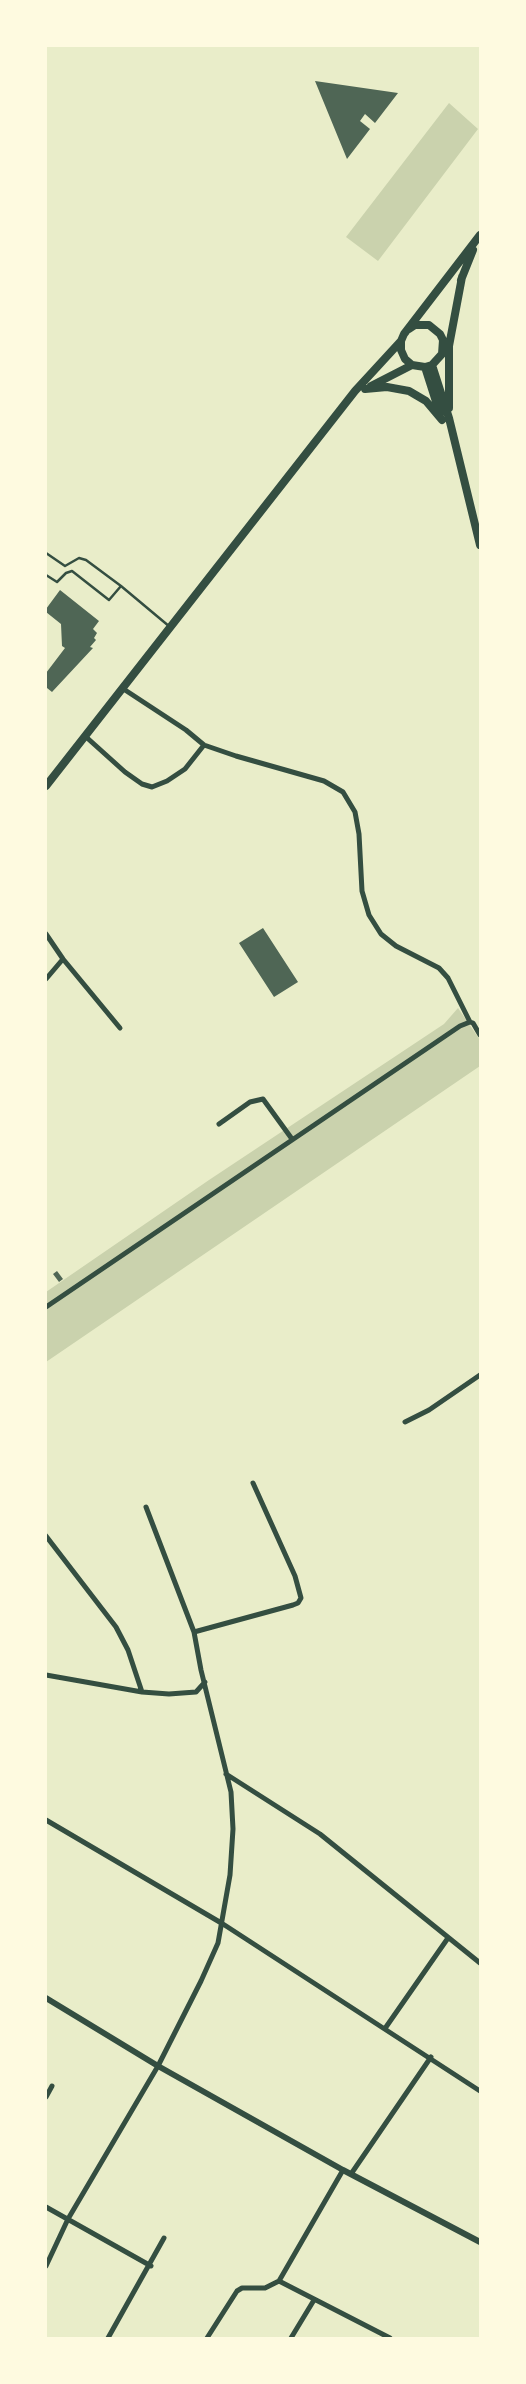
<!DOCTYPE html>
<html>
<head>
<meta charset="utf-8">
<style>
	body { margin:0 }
	#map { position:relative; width:526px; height:2384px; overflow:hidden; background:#e9edc9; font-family:"Sofia Sans Condensed",sans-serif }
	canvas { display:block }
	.frame { position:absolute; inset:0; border:47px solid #fefae0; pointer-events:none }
</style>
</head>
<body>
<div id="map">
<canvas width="526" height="2384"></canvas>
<div class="frame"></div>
</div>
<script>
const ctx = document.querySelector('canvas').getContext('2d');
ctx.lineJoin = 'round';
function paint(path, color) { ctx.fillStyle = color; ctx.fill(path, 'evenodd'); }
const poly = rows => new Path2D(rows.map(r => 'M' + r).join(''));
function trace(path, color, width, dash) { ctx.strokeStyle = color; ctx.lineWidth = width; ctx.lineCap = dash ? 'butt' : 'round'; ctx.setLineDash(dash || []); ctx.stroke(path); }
paint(poly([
	[449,103,478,129,378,261,346,237],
	[458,1008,480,1040,480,1066,46,1362,46,1292,209,1180,444,1024]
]), '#cad2ad');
paint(poly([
	[315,81,398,93,375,123,365,114,360,121,370,129,347,159],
	[60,590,99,621,93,629,97,633,94,638,96,640,90,647,93,648,52,692,47,688,46,691,46,673,65,648,62,646,61,624,46,612,46,609],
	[263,928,298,982,274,997,239,943],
	[57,1271,63,1279,59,1282,53,1274]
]), '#4f6655');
trace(poly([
	[46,553,65,566,79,558,86,560,121,586,170,627],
	[46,575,57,582,66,573,72,571,109,600,121,586]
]), '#344e41', 2.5);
trace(poly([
	[122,688,186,730,204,745,236,756,324,781,343,792,355,812,359,834,362,891,369,915,381,934,396,946,439,968,448,978,470,1022],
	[85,736,125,772,142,784,152,787,167,781,185,769,204,745],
	[46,934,63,959,120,1028],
	[46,979,63,959],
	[219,1124,250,1102,263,1099,292,1139],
	[46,1307,460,1026,470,1022,473,1023,480,1035],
	[405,1422,429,1410,480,1375],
	[46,1536,116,1627,128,1650,142,1692],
	[194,1632,293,1605,298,1603,301,1598,295,1576,253,1483],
	[46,1675,142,1692,169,1694,196,1692,205,1682],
	[226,1774,320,1834,480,1963],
	[46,1820,223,1924,480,2091],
	[386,2027,448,1938],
	[46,2097,52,2086],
	[351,2174,431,2057],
	[46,2207,151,2266],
	[46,2266,68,2219,158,2066,201,1981,218,1943,230,1875,233,1829,231,1792,201,1670,194,1632,146,1507],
	[279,2281,390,2338],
	[108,2338,164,2238],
	[207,2338,237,2291,242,2288,265,2288,279,2281,343,2170],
	[291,2338,314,2300]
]), '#344e41', 5);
trace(poly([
	[46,1998,158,2066,343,2170,480,2242]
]), '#344e41', 6);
trace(poly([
	[461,280,473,250],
	[409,329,415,325,429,325,440,334,443,340,442,354,432,365,425,367,412,365,405,359,401,350,401,341,404,334,480,235],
	[432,365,449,418,480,545],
	[425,367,440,414],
	[371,386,412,365],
	[365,389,387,387,409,391,426,401,442,420],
	[449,408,449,346,462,277],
	[46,786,355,391,401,341]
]), '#344e41', 8);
</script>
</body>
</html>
